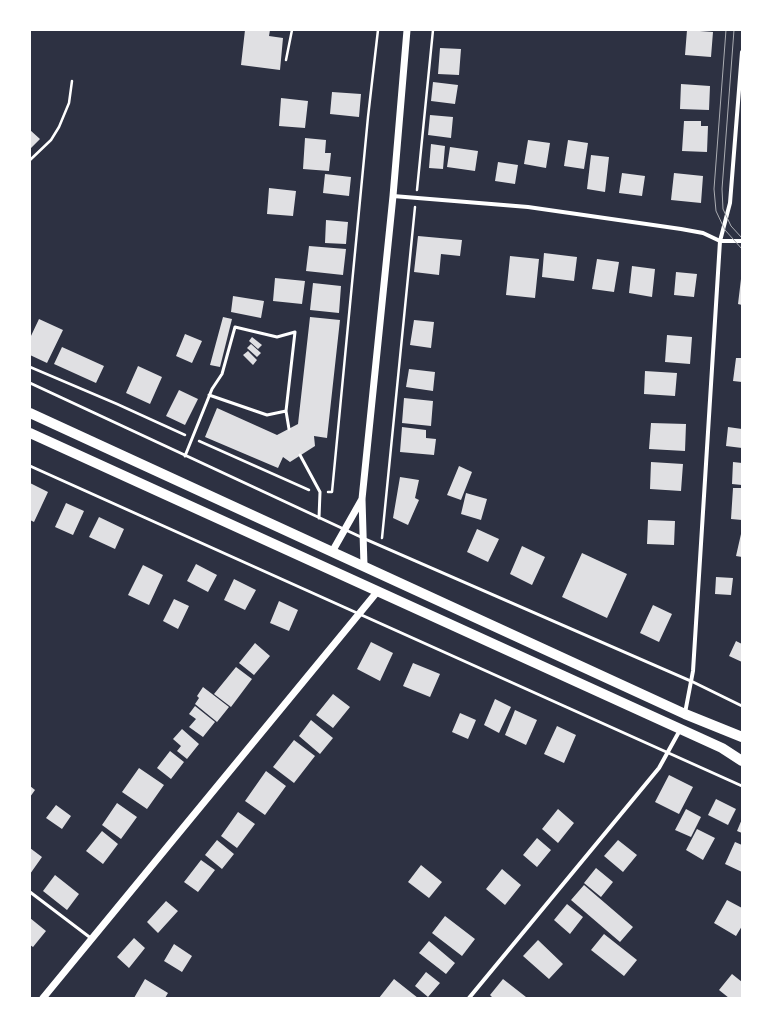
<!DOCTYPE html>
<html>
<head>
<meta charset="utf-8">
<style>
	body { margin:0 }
	#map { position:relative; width:772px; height:1028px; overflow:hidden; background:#2d3142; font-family:Raleway,sans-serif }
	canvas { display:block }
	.frame { position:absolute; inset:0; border:31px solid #fff; pointer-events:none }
</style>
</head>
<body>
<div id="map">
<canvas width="772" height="1028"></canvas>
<div class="frame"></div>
</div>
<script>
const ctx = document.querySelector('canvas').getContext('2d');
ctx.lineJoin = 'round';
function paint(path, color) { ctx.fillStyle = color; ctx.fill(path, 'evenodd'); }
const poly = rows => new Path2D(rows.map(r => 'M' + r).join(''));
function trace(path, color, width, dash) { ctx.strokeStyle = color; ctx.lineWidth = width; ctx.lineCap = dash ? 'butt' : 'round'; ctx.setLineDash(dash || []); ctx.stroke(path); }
paint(poly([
	[245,30,270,30,269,36,283,38,280,70,241,65],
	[687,30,713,32,711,57,685,55],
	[440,48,461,49,459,75,438,74],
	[433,82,458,85,455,104,431,101],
	[681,84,710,86,709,110,680,109],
	[332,92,361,94,359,117,330,114],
	[281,98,308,101,305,128,279,126],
	[430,115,453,117,451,138,428,135],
	[684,121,701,121,701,126,708,126,707,152,682,151],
	[30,130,40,139,30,149],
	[305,138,326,140,325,153,331,153,329,171,303,169],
	[528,140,550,143,546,168,524,164],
	[568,140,588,143,584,169,564,166],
	[431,144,445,146,443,169,429,168],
	[450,147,478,151,475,171,447,167],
	[591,155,609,157,605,192,587,189],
	[498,162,518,165,515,184,495,181],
	[622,173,645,176,642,196,619,193],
	[674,173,703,176,701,203,671,200],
	[325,174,351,177,349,196,323,193],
	[269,188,296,191,293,216,267,214],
	[326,220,348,222,346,244,325,243],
	[418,236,462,240,460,256,441,254,439,275,414,272],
	[309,246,346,249,343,275,306,271],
	[544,253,577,257,574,281,542,277],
	[510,256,539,259,535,298,506,295],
	[597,259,619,262,614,292,592,289],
	[632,266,655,269,652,297,629,293],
	[676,272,697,274,694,297,674,295],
	[275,278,305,281,302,304,273,301],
	[741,279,742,279,742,305,738,304],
	[313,283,341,286,339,313,310,310],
	[233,296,264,301,261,318,231,312],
	[223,317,232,319,220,367,210,365],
	[310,317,340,320,327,438,314,436,315,446,290,462,283,457,278,468,205,437,217,408,277,435,298,424],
	[39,319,63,330,47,363,30,355,30,338],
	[414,320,434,322,431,348,410,345],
	[185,334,202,341,192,363,176,356],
	[667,335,692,337,690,364,665,362],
	[252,337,262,345,258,349,249,341],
	[251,344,261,353,257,357,247,348],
	[62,347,104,366,96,383,54,364],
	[248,351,257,360,253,365,243,355],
	[736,358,742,358,742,382,733,381],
	[138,366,162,377,150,404,126,393],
	[409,369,435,372,433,391,406,387],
	[645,371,677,373,675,396,644,394],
	[179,390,198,399,185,425,166,416],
	[404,398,433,401,431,426,402,423],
	[651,423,686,424,685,451,649,449],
	[402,427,426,430,426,438,436,439,434,455,400,452],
	[728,427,742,429,742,448,726,446],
	[651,462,683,464,681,491,650,489],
	[733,462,742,463,742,485,732,484],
	[459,466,472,472,461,500,447,495],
	[400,477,419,480,415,498,419,500,408,525,393,518],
	[30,483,48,492,34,522,30,520],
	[733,488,742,488,742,520,731,519],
	[466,493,487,499,481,520,461,514],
	[66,503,84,511,73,535,55,527],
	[99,517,124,529,115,549,89,537],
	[648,520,675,521,674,545,647,544],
	[477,529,499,539,488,562,467,552],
	[741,534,742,534,742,557,736,556],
	[522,546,545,557,532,585,510,574],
	[582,553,627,574,607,618,562,597],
	[196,564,217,575,208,592,187,581],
	[143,565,163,575,149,605,128,595],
	[716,577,733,578,731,595,715,594],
	[234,579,256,590,245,610,224,600],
	[174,599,189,606,178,629,163,621],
	[279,601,298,610,289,631,270,623],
	[653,605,672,614,659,642,640,633],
	[736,641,742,644,742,662,729,656],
	[371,642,393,653,380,681,357,669],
	[255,643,270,656,254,675,239,663],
	[413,663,440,674,430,697,403,686],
	[236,667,252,679,231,707,214,694],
	[203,687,229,707,217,722,195,704,199,698,197,696],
	[333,694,350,707,333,728,316,715],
	[495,699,511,707,499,733,484,725],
	[195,706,215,722,203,737,189,727,196,719,189,714],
	[515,710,537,720,526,745,505,735],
	[460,713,476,720,468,739,452,732],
	[311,720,333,738,320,754,299,736],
	[557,726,576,735,564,763,544,754],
	[182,729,199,744,187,759,177,751,181,746,173,739],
	[294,740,315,756,294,783,273,767],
	[170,751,184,762,171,779,157,768],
	[139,768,164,785,147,809,122,792],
	[266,771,286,786,265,815,245,801],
	[669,775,693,787,679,814,655,802],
	[30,786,35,790,30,797],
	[716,799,736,809,728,825,708,815],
	[117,803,137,817,121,839,102,825],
	[56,805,71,816,62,829,46,818],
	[558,809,574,823,558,843,542,829],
	[686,809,701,817,691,837,675,830],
	[238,812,255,824,237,848,221,836],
	[742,819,742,833,737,831],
	[697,829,715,838,703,860,686,850],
	[102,831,118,844,103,864,86,851],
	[537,838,551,850,537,867,523,855],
	[217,840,234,854,222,869,205,855],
	[618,840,637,855,623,872,604,856],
	[735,842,742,845,742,872,725,864],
	[30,848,42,857,30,874],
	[201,860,215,870,198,892,184,882],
	[421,865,442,882,429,898,408,882],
	[596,868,613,882,601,897,584,883],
	[502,869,521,885,505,905,486,889],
	[55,875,79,894,67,910,43,891],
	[584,885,633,927,620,942,571,900],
	[727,900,742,908,742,926,736,936,714,923],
	[166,901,178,911,158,933,147,922],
	[567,904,583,917,570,934,554,920],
	[445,916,475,939,462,956,432,933],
	[30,918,46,931,33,947,30,945],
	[604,934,637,960,624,976,591,950],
	[134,938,145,948,129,968,117,957],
	[538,940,563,964,549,979,523,956],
	[429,941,455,963,446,974,419,953],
	[174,944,192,956,182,972,164,961],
	[426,972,440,983,428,997,415,986],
	[732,974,742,982,742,998,729,998,719,990],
	[145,979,168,993,165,998,134,998],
	[394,979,418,998,379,998],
	[503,979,526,997,526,998,493,998,490,995]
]), '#e0e0e3');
trace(poly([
	[286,60,292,30],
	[30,160,51,140,59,127,69,103,72,81],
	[417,190,433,30],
	[30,367,117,404,185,435],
	[199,441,309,490],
	[328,492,332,492,368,117,378,30],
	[382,538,415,207]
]), '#fff', 2.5);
trace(poly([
	[30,383,363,538,691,681,742,706],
	[209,395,267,415,286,411],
	[300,455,320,492,319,518],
	[185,456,212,389,222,374,235,327,277,337,295,332,286,411,289,429],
	[30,466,742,786],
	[30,892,92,939]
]), '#fff', 3);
trace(poly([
	[393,196,528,207,681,229,703,233,720,241,742,241],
	[685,713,693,671,720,241,730,203,742,52],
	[469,998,659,768,680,730]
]), '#fff', 4);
trace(poly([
	[332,552,362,499],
	[364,566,362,499,393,196,407,30],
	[43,998,377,592]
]), '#fff', 7);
trace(poly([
	[30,413,685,714,742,737],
	[30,433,722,748,742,761]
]), '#fff', 10);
trace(poly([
	[726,30,714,189,716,211,725,230,742,249],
	[734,30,722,189,723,209,731,226,742,238]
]), '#abadb3', 1);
</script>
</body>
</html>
